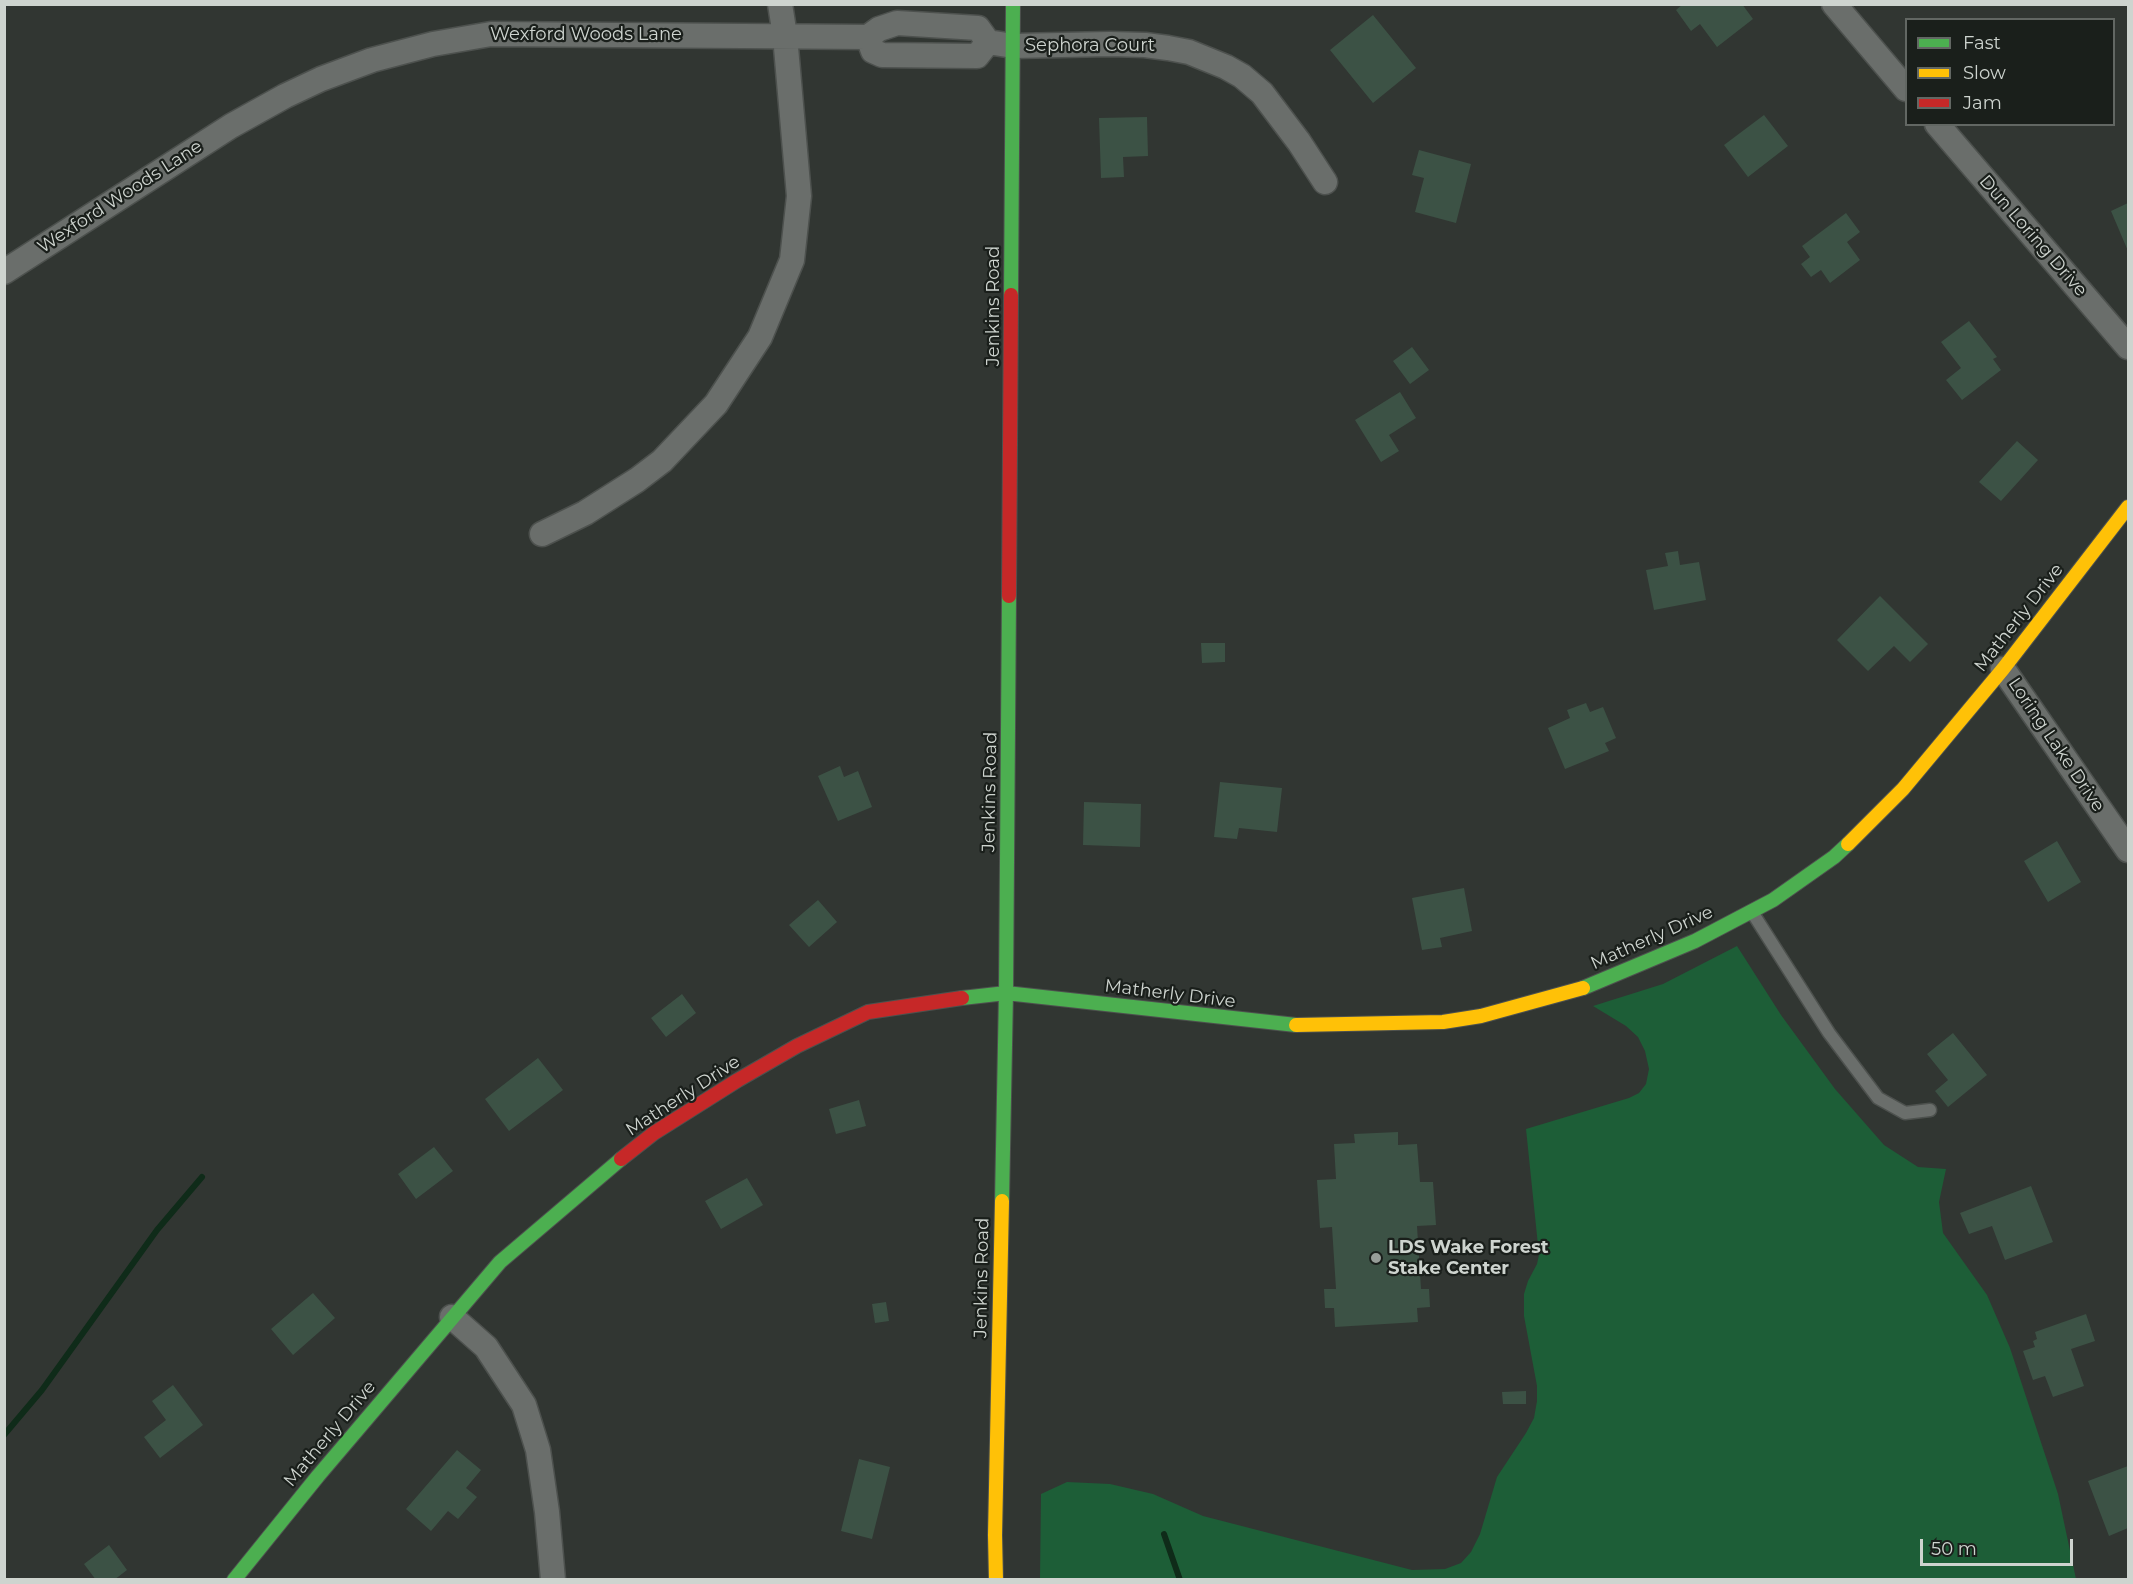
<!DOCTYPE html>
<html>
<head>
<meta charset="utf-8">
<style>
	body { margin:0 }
	#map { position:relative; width:2133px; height:1584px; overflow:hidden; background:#313632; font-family:Montserrat,sans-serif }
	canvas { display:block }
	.frame { position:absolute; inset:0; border:6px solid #ced4cf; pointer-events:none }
	.legend { position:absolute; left:1905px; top:18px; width:210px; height:108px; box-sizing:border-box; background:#1a1f1b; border:2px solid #626763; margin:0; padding:8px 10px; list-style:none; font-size:18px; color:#ced4cf }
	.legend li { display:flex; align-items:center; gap:12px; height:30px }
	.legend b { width:30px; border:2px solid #626763 }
	.scale { position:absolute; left:1920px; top:1539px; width:153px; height:27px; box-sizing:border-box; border:3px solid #ced4cf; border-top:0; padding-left:8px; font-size:18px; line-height:21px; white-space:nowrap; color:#ced4cf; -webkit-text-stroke:4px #1a1f1b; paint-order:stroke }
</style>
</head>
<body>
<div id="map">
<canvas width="2133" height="1584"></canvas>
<div class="frame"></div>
<ul class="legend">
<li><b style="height:8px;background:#4caf50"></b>Fast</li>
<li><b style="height:8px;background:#ffc107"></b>Slow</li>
<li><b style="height:8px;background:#c62828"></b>Jam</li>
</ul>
<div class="scale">50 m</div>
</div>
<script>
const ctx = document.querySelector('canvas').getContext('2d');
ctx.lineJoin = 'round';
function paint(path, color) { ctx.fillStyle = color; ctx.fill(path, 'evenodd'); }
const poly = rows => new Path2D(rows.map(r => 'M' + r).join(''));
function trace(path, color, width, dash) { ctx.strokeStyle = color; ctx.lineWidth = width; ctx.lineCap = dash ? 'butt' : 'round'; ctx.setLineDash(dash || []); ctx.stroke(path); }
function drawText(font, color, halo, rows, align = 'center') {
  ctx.font = font + ' Montserrat,sans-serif'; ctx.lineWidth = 4.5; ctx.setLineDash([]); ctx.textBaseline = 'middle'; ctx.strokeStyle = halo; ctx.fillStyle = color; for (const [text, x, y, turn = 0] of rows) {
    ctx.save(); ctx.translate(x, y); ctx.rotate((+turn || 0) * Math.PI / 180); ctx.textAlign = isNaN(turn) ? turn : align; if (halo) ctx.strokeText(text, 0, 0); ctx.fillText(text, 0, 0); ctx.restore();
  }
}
paint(poly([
	[1737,946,1781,1015,1835,1089,1884,1145,1918,1167,1946,1169,1939,1202,1943,1233,1987,1295,2010,1348,2058,1494,2076,1579,1040,1579,1041,1494,1067,1482,1110,1484,1153,1494,1203,1516,1412,1570,1445,1569,1461,1563,1471,1552,1480,1534,1497,1477,1526,1433,1534,1418,1537,1401,1537,1386,1524,1316,1524,1294,1528,1281,1537,1264,1539,1255,1526,1129,1629,1098,1639,1093,1646,1084,1649,1069,1645,1051,1638,1037,1626,1026,1593,1006,1663,984]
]), '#1d5e37');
trace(poly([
	[4,1435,42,1390,157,1230,202,1177],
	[1164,1534,1180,1580]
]), '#0f2b19', 6);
paint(poly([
	[1683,4,1742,4,1753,19,1717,47,1700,24,1691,31,1676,10],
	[1373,15,1416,68,1373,103,1330,50],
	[1764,115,1788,146,1748,177,1724,145],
	[1147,117,1148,156,1123,157,1124,177,1101,178,1099,118],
	[1419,150,1471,164,1456,223,1415,212,1424,178,1412,175],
	[2128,203,2128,251,2111,211],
	[1846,213,1860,232,1847,242,1860,260,1830,283,1821,270,1811,277,1801,264,1810,257,1802,246],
	[1969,321,1997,357,1993,359,2001,370,1962,400,1946,380,1961,368,1941,342],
	[1412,347,1429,370,1410,384,1393,361],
	[1400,392,1416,418,1389,435,1399,451,1381,462,1355,420],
	[2017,441,2038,460,2001,501,1979,482],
	[1678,551,1680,565,1699,562,1706,600,1654,610,1646,570,1668,566,1665,553],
	[1880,596,1928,644,1910,662,1894,646,1868,671,1837,640],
	[1201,643,1225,643,1225,662,1202,663],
	[1586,703,1590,712,1603,707,1616,738,1605,743,1609,751,1565,769,1548,728,1570,718,1567,710],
	[840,766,844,777,858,771,872,807,838,821,818,776],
	[1220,782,1282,788,1277,832,1239,828,1237,839,1214,837],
	[1084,802,1141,804,1140,847,1083,845],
	[2057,841,2081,882,2048,902,2024,861],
	[1464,888,1472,931,1440,938,1442,947,1422,950,1412,898],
	[818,900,837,922,809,947,789,925],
	[682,994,696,1013,666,1037,651,1018],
	[1953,1033,1987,1075,1948,1107,1935,1091,1948,1080,1927,1054],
	[538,1058,563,1090,509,1131,485,1099],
	[859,1100,866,1126,836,1134,829,1109],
	[1398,1132,1398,1145,1417,1144,1420,1182,1433,1182,1436,1225,1417,1226,1421,1289,1429,1289,1430,1307,1417,1308,1418,1322,1335,1327,1334,1308,1325,1308,1324,1289,1336,1289,1332,1227,1320,1228,1317,1180,1336,1179,1334,1144,1355,1143,1354,1134],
	[434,1147,453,1171,416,1199,398,1174],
	[747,1178,763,1205,721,1229,705,1201],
	[2031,1186,2053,1242,2005,1260,1992,1226,1969,1234,1960,1213],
	[313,1293,335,1318,293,1355,271,1329],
	[886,1302,889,1321,875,1323,872,1304],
	[2086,1314,2095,1341,2071,1349,2084,1386,2053,1397,2045,1376,2033,1380,2023,1351,2035,1347,2033,1341,2037,1339,2035,1332],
	[173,1385,203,1425,160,1458,144,1437,166,1420,152,1401],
	[1526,1391,1526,1404,1503,1404,1502,1392],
	[457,1450,481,1470,466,1488,477,1497,458,1519,448,1511,431,1531,406,1509],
	[859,1459,890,1467,872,1539,841,1531],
	[2128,1466,2128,1528,2109,1536,2088,1481],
	[109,1545,127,1570,114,1580,96,1580,84,1564]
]), '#3c5245');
const lane = poly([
	[1752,912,1829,1033,1878,1098,1905,1113,1930,1110]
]);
const street = poly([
	[1834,4,1906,89],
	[868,37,873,51,882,55,977,56,988,42],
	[1937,124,2128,347],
	[4,272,231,126,285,96,321,79,372,60,433,44,491,34,868,37,879,29,897,23,978,28,988,42,1013,46,1110,44,1145,45,1168,48,1189,52,1226,67,1242,76,1262,93,1299,142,1325,182],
	[542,534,585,513,637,480,662,461,716,404,760,337,792,260,799,196,785,36,780,4],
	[2003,669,2128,850],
	[452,1317,486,1347,524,1405,538,1450,547,1512,553,1580]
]);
const fast = poly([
	[1011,295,1013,4],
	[1583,988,1695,941,1773,900,1834,857,1848,844],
	[962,998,1006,993,1296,1025],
	[1002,1201,1006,993,1009,596],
	[234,1580,318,1476,500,1262,621,1159]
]);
const slow = poly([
	[1848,844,1903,789,2003,669,2128,507],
	[1296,1025,1443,1022,1481,1016,1583,988],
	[996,1580,995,1535,1002,1201]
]);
const jam = poly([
	[1009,596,1011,295],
	[621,1159,654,1133,738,1080,797,1046,868,1012,962,998]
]);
trace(lane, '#4d514e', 15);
trace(street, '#4d514e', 27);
trace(fast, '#4d514e', 16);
trace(slow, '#4d514e', 16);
trace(jam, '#4d514e', 16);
trace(lane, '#6a6e6b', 12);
trace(street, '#6a6e6b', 24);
trace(fast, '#4caf50', 14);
trace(slow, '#ffc107', 14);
trace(jam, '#c62828', 14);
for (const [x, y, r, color] of [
	[1376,1258,6,"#979d98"]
]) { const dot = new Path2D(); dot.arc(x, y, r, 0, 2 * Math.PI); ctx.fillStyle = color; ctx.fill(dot); trace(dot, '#1a1f1b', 2); }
drawText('18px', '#ced4cf', '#1a1f1b', [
	["Wexford Woods Lane",586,35],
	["Sephora Court",1090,46],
	["Wexford Woods Lane",120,197,-33],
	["Dun Loring Drive",2033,236,49],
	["Jenkins Road",994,306,-90],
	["Matherly Drive",2019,618,-52],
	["Loring Lake Drive",2056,745,56],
	["Jenkins Road",990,792,-89],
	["Matherly Drive",1652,938,-24],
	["Matherly Drive",1170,994,7],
	["Matherly Drive",683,1096,-33],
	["Jenkins Road",982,1278,-89],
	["Matherly Drive",330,1434,-50]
]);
drawText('bold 18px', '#ced4cf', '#1a1f1b', [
	["LDS Wake Forest",1388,1248],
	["Stake Center",1388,1269]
], 'left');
</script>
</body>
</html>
